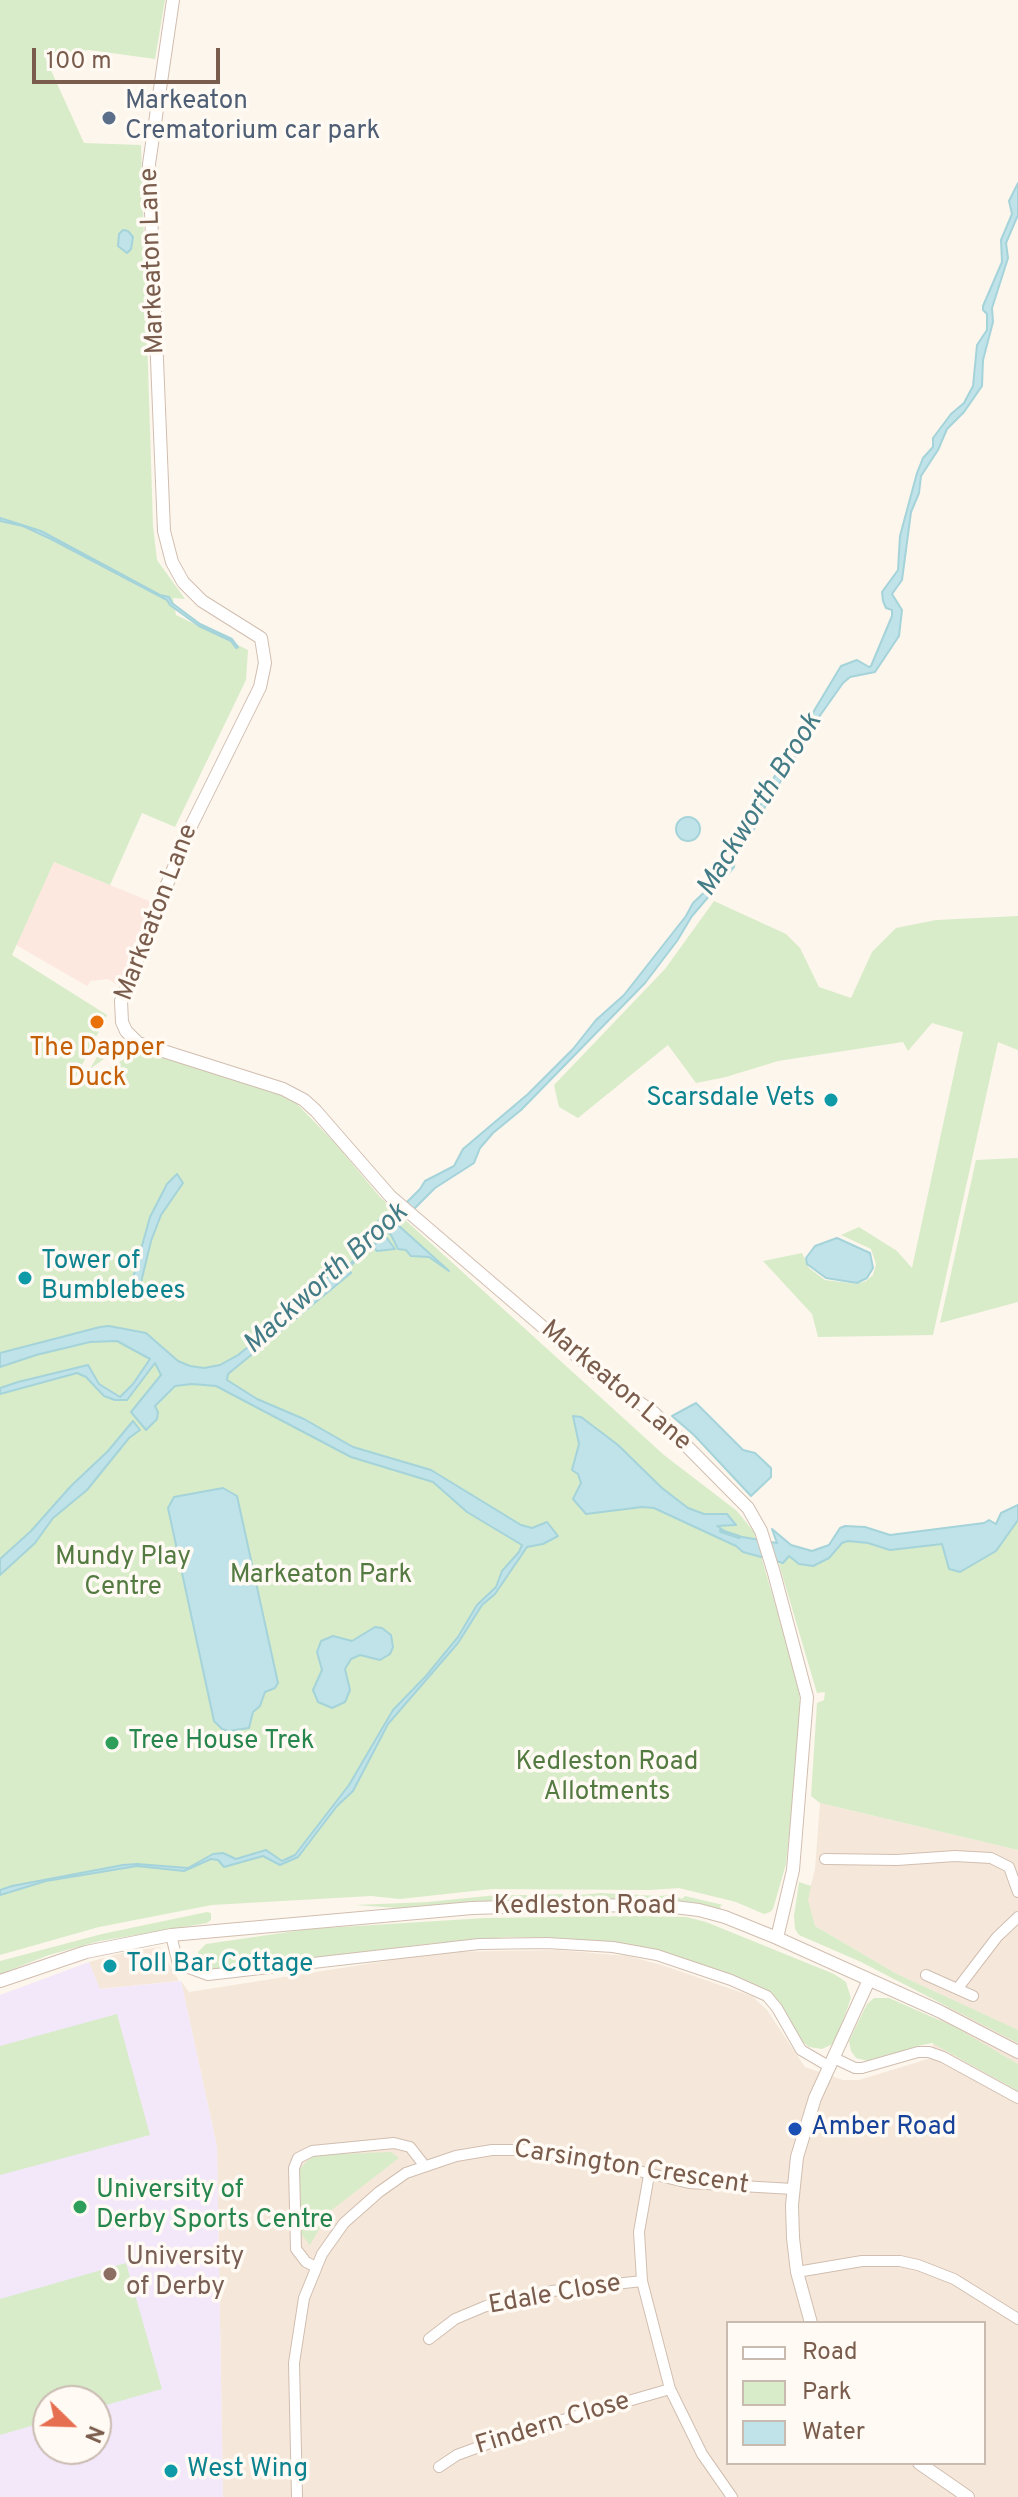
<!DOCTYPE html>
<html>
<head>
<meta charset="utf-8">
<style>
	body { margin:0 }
	#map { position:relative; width:1018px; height:2497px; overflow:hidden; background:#fdf6ec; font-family:Overpass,sans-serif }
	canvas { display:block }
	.legend { position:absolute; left:726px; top:2321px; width:260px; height:144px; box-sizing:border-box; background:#fffaf3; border:2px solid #cabbb1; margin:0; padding:10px 14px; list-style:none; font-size:24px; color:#7a5c4d }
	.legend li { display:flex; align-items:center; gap:16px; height:40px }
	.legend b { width:40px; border:2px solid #cabbb1 }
	.north { position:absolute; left:32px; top:2385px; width:80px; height:80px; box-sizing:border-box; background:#fffaf3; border:2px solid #cabbb1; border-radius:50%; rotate:113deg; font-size:22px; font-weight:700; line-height:32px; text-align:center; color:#7a5c4d }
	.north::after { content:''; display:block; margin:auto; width:28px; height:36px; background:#e76f51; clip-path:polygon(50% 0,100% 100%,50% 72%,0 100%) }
	.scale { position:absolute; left:32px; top:48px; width:188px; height:36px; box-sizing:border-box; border:4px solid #7a5c4d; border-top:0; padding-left:10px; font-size:24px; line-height:28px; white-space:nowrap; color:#7a5c4d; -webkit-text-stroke:6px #fffaf3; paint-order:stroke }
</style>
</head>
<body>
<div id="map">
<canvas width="1018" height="2497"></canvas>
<ul class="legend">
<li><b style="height:10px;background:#fff"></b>Road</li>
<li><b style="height:22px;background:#d8ecc9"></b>Park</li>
<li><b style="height:22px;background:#bfe3e8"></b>Water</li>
</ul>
<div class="north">N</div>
<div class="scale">100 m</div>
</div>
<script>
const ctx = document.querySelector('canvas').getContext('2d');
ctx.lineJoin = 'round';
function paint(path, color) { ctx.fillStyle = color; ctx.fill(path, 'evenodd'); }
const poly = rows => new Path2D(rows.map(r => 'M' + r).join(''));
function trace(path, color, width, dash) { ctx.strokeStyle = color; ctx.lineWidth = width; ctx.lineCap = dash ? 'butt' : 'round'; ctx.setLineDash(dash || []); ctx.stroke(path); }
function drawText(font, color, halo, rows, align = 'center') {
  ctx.font = font + ' Overpass,sans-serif'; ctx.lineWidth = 7; ctx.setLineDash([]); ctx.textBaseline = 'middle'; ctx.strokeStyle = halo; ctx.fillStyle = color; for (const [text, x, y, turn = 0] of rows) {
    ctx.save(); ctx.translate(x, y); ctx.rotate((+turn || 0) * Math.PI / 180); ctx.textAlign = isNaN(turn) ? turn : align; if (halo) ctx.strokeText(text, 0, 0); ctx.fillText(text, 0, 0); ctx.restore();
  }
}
paint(poly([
	[820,1803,1018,1850,1018,2497,223,2497,217,2147,181,1981,189,1992,443,1952,558,1950,628,1956,662,1965,752,1996,767,2010,805,2067,843,2080,859,2080,931,2058,936,2024,951,1999,897,1974,815,1926,807,1900,815,1869],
	[728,2323,984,2323,984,2463,728,2463],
	[160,1947,179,1981,99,1989,89,1962,125,1952]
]), '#f5e8da');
paint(poly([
	[54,862,154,903,119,986,108,979,91,981,87,986,16,945]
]), '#fde8e0');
paint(poly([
	[89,1962,100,1989,181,1981,217,2147,223,2497,0,2497,0,1995],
	[48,2401,96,2401,96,2449,48,2449]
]), '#f3e8fa');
paint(poly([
	[0,0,165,0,155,59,89,50,53,53,45,57,84,143,141,145,153,526,157,560,185,599,173,598,176,615,248,650,246,680,175,827,142,813,110,885,54,862,12,955,107,1015,74,1081,87,1083,141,1048,274,1092,297,1104,335,1143,380,1197,664,1455,737,1511,754,1532,799,1686,801,1720,786,1864,773,1909,770,1912,764,1914,736,1902,679,1888,650,1890,492,1889,400,1899,371,1896,212,1905,99,1927,0,1955],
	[714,901,786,934,800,948,819,987,851,998,872,952,896,928,936,920,1018,916,1018,1050,998,1042,933,1335,818,1337,812,1314,763,1261,802,1253,809,1268,825,1280,857,1284,866,1281,873,1275,876,1264,871,1249,841,1235,859,1227,897,1251,912,1268,963,1032,932,1023,908,1051,903,1042,778,1061,726,1077,696,1083,668,1045,578,1118,559,1107,554,1085,665,969],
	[108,1039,123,1045,90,1069,106,1041],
	[1018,1158,1018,1302,940,1323,976,1160],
	[1018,1520,1018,1850,820,1803,811,1796,817,1703,824,1700,825,1692,817,1693,779,1564,789,1556,795,1561,832,1556,842,1543,848,1541,868,1543,890,1550,942,1544,949,1569,960,1572,996,1551],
	[799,1882,811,1886,808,1900,815,1926,897,1974,1018,2030,1018,2043,861,1962,799,1935,795,1929,794,1916],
	[600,1893,660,1896,678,1894,677,1897,682,1899,685,1896,723,1905,720,1906,721,1909,663,1900,582,1898,579,1895],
	[562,1894,565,1898,398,1908,355,1905,428,1902,497,1895,527,1895,527,1898,531,1898,532,1895],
	[207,1912,211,1913,211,1920,207,1923,100,1941,49,1955,0,1974,0,1961,102,1934],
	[638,1916,686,1917,706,1922,834,1974,846,1982,851,1998,835,2043,822,2049,809,2047,799,2039,777,2000,763,1988,720,1971,635,1945,563,1938,508,1937,426,1944,208,1971,200,1965,198,1952,206,1944,309,1929,485,1918],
	[874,1998,889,1998,955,2027,1018,2064,1018,2091,932,2043,917,2046,872,2062,856,2058,851,2051,849,2041,867,2004],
	[117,2014,150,2135,0,2175,0,2046],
	[391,2152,399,2158,329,2212,310,2245,300,2233,299,2170,308,2160,316,2155],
	[126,2263,162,2389,96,2408,96,2401,48,2401,48,2421,0,2435,0,2299]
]), '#d8ecc9');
const water = poly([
	[1018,183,1018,215,1006,243,1008,258,992,308,993,322,983,360,982,386,964,412,947,429,938,450,921,476,919,493,911,512,902,580,892,594,902,610,899,636,875,672,850,677,843,683,802,741,791,765,768,801,751,835,736,850,734,867,692,916,677,941,645,983,521,1110,493,1133,480,1148,474,1163,435,1188,398,1225,449,1271,429,1257,411,1256,406,1250,398,1249,391,1235,377,1222,386,1215,390,1219,420,1189,425,1181,454,1166,463,1149,528,1094,573,1049,596,1020,624,995,686,916,693,903,714,883,729,861,731,845,756,815,773,779,841,666,857,660,869,667,871,666,892,616,892,610,886,608,883,601,882,592,898,570,900,536,917,473,923,458,933,447,933,438,951,414,964,403,973,386,977,345,987,330,987,314,983,310,983,306,1002,262,1001,240,1012,214,1009,201,1018,183],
	[123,230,128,231,133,237,131,249,127,253,118,246,119,234,123,230],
	[0,518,41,531,160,595,169,597,172,603,200,624,232,639,238,647,236,648,231,641,199,626,170,605,167,600,51,539,23,526,0,521,0,518],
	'676 829a12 12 0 1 1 24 0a12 12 0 1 1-24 0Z',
	[177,1174,183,1183,161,1215,151,1241,137,1299,132,1298,130,1296,131,1285,150,1217,167,1184,177,1174],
	[375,1226,384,1234,395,1249,377,1251,368,1241,375,1226],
	[837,1238,870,1253,873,1268,867,1278,857,1283,826,1278,807,1264,806,1258,815,1246,837,1238],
	[343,1264,351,1273,228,1374,227,1380,257,1399,304,1419,353,1447,431,1470,521,1525,532,1528,547,1522,558,1536,543,1544,527,1547,495,1594,482,1605,458,1643,388,1724,353,1791,337,1806,298,1857,280,1865,263,1856,224,1867,218,1860,211,1859,184,1871,137,1866,46,1881,0,1895,0,1890,12,1886,123,1865,137,1864,188,1868,213,1854,223,1853,236,1859,266,1850,282,1861,295,1855,349,1785,393,1710,426,1676,458,1637,477,1605,496,1587,502,1571,519,1552,522,1545,467,1512,433,1482,351,1457,216,1386,192,1384,175,1386,155,1406,158,1412,157,1419,146,1430,131,1412,161,1375,155,1363,127,1400,115,1400,104,1396,86,1377,77,1373,0,1394,0,1388,18,1382,88,1365,99,1384,120,1397,133,1384,150,1359,117,1341,90,1342,36,1355,0,1367,0,1353,100,1327,109,1326,146,1333,178,1361,190,1366,204,1368,220,1365,238,1355,262,1336,343,1264],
	[696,1403,743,1450,755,1453,771,1468,771,1477,751,1496,694,1435,672,1416,696,1403],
	[573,1416,581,1417,618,1445,662,1488,688,1508,704,1514,727,1514,736,1525,717,1526,731,1535,777,1543,772,1529,791,1545,812,1551,829,1545,840,1528,845,1526,865,1527,890,1535,984,1523,989,1520,996,1524,1001,1513,1018,1505,1018,1520,996,1551,960,1572,949,1569,942,1544,890,1550,868,1543,848,1541,842,1543,829,1558,813,1566,799,1564,789,1556,783,1563,743,1552,736,1546,654,1508,642,1507,586,1514,573,1499,581,1483,578,1474,572,1470,579,1444,573,1416],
	[133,1421,140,1430,129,1438,87,1490,53,1518,35,1543,0,1575,0,1559,31,1531,71,1486,108,1451,133,1421],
	[223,1488,237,1496,278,1683,275,1688,265,1692,260,1706,253,1712,249,1728,229,1731,222,1729,214,1721,168,1508,174,1497,223,1488],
	[375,1627,382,1628,391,1635,393,1647,390,1654,380,1660,360,1655,351,1659,345,1669,350,1690,345,1702,332,1708,318,1702,313,1690,322,1670,317,1652,321,1641,333,1636,352,1641,375,1627]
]);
paint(water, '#bfe3e8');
trace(water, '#a5d3da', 2);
trace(poly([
	[343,1271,376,1242],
	[721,1531,739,1537]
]), '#a5d3da', 4);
const minor = poly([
	[825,1859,897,1860,955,1856,991,1858,1009,1867,1018,1892],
	[171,1935,178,1964,208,1975,479,1944,547,1943,613,1947,657,1955,731,1980,767,1996,777,2008,801,2050,830,2067],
	[926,1975,973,1996],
	[958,1988,997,1937,1018,1917],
	[834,2058,855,2068,862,2068,918,2052,929,2052,943,2057,1018,2098],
	[649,2175,639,2232,642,2281,670,2389,702,2454,732,2497],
	[316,2267,306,2262,296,2249,294,2168,298,2158,312,2151,394,2143,410,2147,424,2165],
	[797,2272,862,2261,900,2261,918,2265,954,2279,1018,2319],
	[429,2339,455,2319,486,2306,552,2291,642,2281],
	[439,2467,457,2455,514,2434,670,2389],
	[297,2497,294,2363,304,2298,322,2254,344,2223,379,2192,406,2173,456,2156,492,2150,529,2150,568,2154,689,2183,793,2189]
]);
const tertiary = poly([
	[173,0,149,164,164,531,172,562,183,582,202,601,261,638,265,663,260,687,192,824,163,894,121,1001,122,1022,126,1031,138,1043,283,1089,304,1100,316,1111,390,1196,593,1370,654,1413,748,1508,761,1531,774,1573,807,1697,793,1870,777,1938],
	[0,1981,86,1952,171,1935,472,1908,574,1905,666,1906,699,1910,725,1917,777,1938,939,2011,1018,2052],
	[811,2323,797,2272,793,2238,792,2205,797,2157,815,2098,869,1980],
	[919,2463,968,2497]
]);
trace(minor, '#d1beb0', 12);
trace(tertiary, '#d1beb0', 14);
trace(minor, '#fff', 10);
trace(tertiary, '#fff', 12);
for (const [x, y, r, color] of [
	[109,118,8,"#5c6f8a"],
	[97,1022,8,"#e8710a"],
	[831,1100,8,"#0f9aa8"],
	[25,1278,8,"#0f9aa8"],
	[112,1743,8,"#2e9e5b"],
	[110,1966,8,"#0f9aa8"],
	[795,2129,8,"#1a4fb4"],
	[80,2207,8,"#2e9e5b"],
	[110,2274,8,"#8d6e63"],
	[171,2471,8,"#0f9aa8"]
]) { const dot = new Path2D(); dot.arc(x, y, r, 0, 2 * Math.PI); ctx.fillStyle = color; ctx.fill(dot); trace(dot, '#fffaf3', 3); }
drawText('26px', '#4e5e75', '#fffaf3', [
	["Markeaton",125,103],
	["Crematorium car park",125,133]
], 'left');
drawText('26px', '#7a5c4d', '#fffaf3', [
	["Markeaton Lane",154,261,-92],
	["Markeaton Lane",158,913,-69],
	["Markeaton Lane",615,1387,40],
	["Kedleston Road",585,1908],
	["Carsington Crescent",631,2169,9],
	["Edale Close",555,2296,-10],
	["Findern Close",553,2425,-17]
]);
drawText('26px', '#c56008', '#fffaf3', [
	["The Dapper",97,1050],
	["Duck",97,1080]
]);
drawText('26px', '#0d838f', '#fffaf3', [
	["Scarsdale Vets",815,1100,"right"],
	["Tower of",41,1263],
	["Bumblebees",41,1293],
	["Toll Bar Cottage",126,1966],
	["West Wing",187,2471]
], 'left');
drawText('26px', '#537a41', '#fffaf3', [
	["Mundy Play",123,1559],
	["Centre",123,1589],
	["Markeaton Park",321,1577],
	["Kedleston Road",607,1764],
	["Allotments",607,1794]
]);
drawText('26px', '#27864d', '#fffaf3', [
	["Tree House Trek",128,1743],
	["University of",96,2192],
	["Derby Sports Centre",96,2222]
], 'left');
drawText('26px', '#164399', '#fffaf3', [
	["Amber Road",811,2129]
], 'left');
drawText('26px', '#785e54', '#fffaf3', [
	["University",126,2259],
	["of Derby",126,2289]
], 'left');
drawText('italic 28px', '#437c86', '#fffaf3', [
	["Mackworth Brook",761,806,-58],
	["Mackworth Brook",327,1280,-42]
]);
</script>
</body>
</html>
